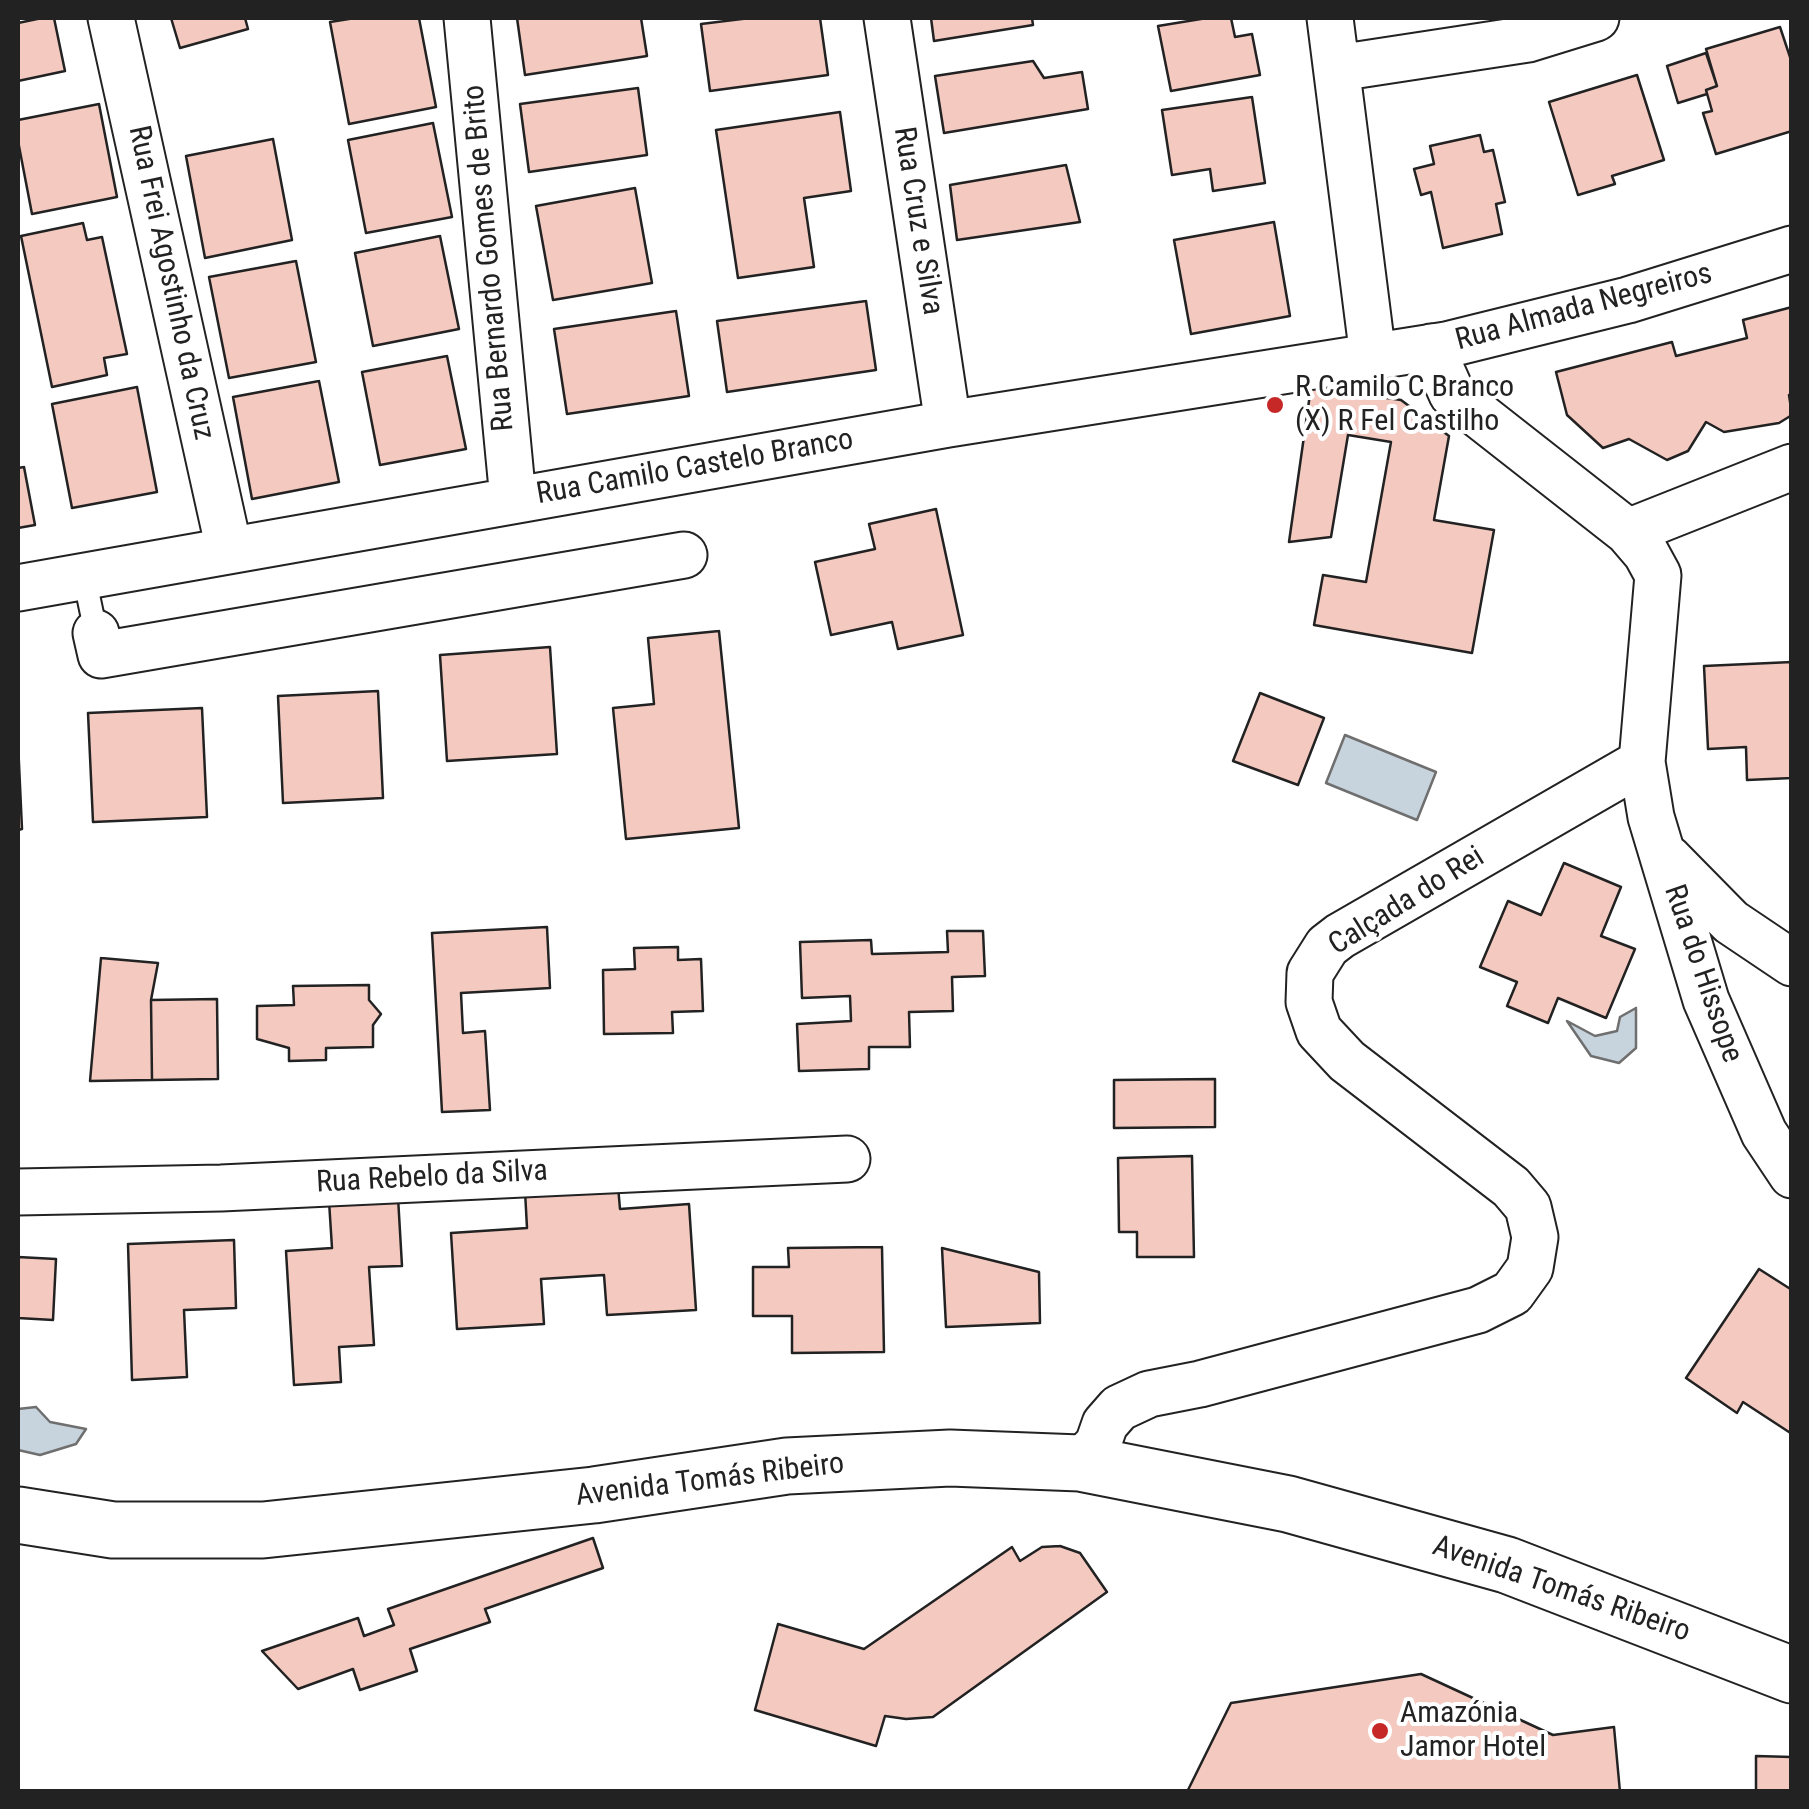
<!DOCTYPE html>
<html>
<head>
<meta charset="utf-8">
<style>
	body { margin:0 }
	#map { position:relative; width:1809px; height:1809px; overflow:hidden; background:#fff; font-family:"Roboto Condensed",sans-serif }
	canvas { display:block }
	.frame { position:absolute; inset:0; border:20px solid #222; pointer-events:none }
</style>
</head>
<body>
<div id="map">
<canvas width="1809" height="1809"></canvas>
<div class="frame"></div>
</div>
<script>
const ctx = document.querySelector('canvas').getContext('2d');
ctx.lineJoin = 'round';
function paint(path, color) { ctx.fillStyle = color; ctx.fill(path, 'evenodd'); }
const poly = rows => new Path2D(rows.map(r => 'M' + r).join(''));
function trace(path, color, width, dash) { ctx.strokeStyle = color; ctx.lineWidth = width; ctx.lineCap = dash ? 'butt' : 'round'; ctx.setLineDash(dash || []); ctx.stroke(path); }
function drawText(font, color, halo, rows, align = 'center') {
  ctx.font = font + ' "Roboto Condensed",sans-serif'; ctx.lineWidth = 8; ctx.setLineDash([]); ctx.textBaseline = 'middle'; ctx.strokeStyle = halo; ctx.fillStyle = color; for (const [text, x, y, turn = 0] of rows) {
    ctx.save(); ctx.translate(x, y); ctx.rotate((+turn || 0) * Math.PI / 180); ctx.textAlign = isNaN(turn) ? turn : align; if (halo) ctx.strokeText(text, 0, 0); ctx.fillText(text, 0, 0); ctx.restore();
  }
}
const water = poly([
	[1345,735,1436,772,1417,820,1326,783,1345,735],
	[1636,1008,1636,1048,1619,1063,1591,1056,1567,1021,1595,1036,1617,1031,1620,1017,1636,1008],
	[36,1407,50,1422,86,1429,76,1444,40,1455,18,1450,18,1409,36,1407]
]);
paint(water, '#c7d3dd');
trace(water, '#6f6f6f', 2.5);
const building = poly([
	[42,18,54,18,65,71,18,81,18,23,42,18],
	[171,18,245,18,248,29,180,48,171,18],
	[355,18,419,18,436,107,349,124,330,22,355,18],
	[517,18,641,18,647,56,525,75,517,18],
	[750,18,820,18,828,75,710,91,701,24,750,18],
	[931,18,1032,18,1033,25,934,41,931,18],
	[1207,18,1231,18,1235,37,1252,34,1260,75,1171,91,1158,26,1207,18],
	[1780,27,1792,63,1792,131,1716,154,1703,113,1712,111,1706,90,1717,86,1706,49,1780,27],
	[1706,53,1717,86,1706,90,1707,94,1678,103,1667,66,1706,53],
	[1033,61,1044,78,1082,72,1088,109,944,133,935,76,1033,61],
	[1637,75,1664,160,1612,176,1615,184,1578,195,1549,102,1637,75],
	[638,88,647,155,529,172,520,104,638,88],
	[1252,97,1265,183,1213,191,1210,169,1172,175,1162,110,1252,97],
	[99,104,117,197,32,214,18,141,18,120,99,104],
	[840,112,851,191,804,198,814,267,738,278,716,130,840,112],
	[433,123,452,217,366,233,348,140,433,123],
	[1480,135,1484,152,1493,150,1505,202,1496,204,1502,234,1443,248,1431,192,1421,195,1414,169,1434,164,1430,146,1480,135],
	[273,139,292,240,205,258,186,156,273,139],
	[1066,165,1080,222,957,240,950,185,1066,165],
	[635,188,652,283,553,300,536,206,635,188],
	[1274,222,1290,316,1191,334,1174,240,1274,222],
	[83,223,87,240,102,237,127,354,104,358,107,375,52,387,21,236,83,223],
	[440,236,459,329,373,346,355,253,440,236],
	[296,261,316,362,229,378,209,277,296,261],
	[866,301,876,370,727,392,717,321,866,301],
	[1792,307,1792,394,1789,395,1792,415,1779,423,1724,432,1706,422,1688,451,1667,460,1629,439,1603,448,1567,415,1556,372,1672,342,1676,356,1747,338,1743,320,1792,307],
	[676,311,689,396,567,414,554,329,676,311],
	[447,356,466,449,380,465,362,372,447,356],
	[319,381,339,482,252,499,233,397,319,381],
	[137,387,157,492,72,508,52,404,137,387],
	[1311,387,1401,400,1449,436,1434,520,1494,530,1472,653,1314,625,1323,575,1366,582,1391,442,1348,435,1331,537,1289,542,1311,387],
	[24,467,35,525,18,528,18,468,24,467],
	[936,509,963,635,898,649,892,622,831,635,815,562,875,549,869,524,936,509],
	[719,631,739,828,626,839,613,708,654,704,648,638,719,631],
	[550,647,557,754,447,761,440,655,550,647],
	[1792,662,1792,778,1747,780,1746,747,1708,749,1704,666,1792,662],
	[378,691,383,798,283,803,278,696,378,691],
	[1260,693,1324,718,1298,785,1233,761,1260,693],
	[202,708,207,817,93,822,88,713,202,708],
	[18,742,22,829,18,830,18,742],
	[1564,863,1621,887,1601,936,1635,949,1606,1018,1558,998,1548,1023,1507,1006,1517,982,1480,967,1508,901,1541,915,1564,863],
	[547,927,550,988,461,993,463,1033,485,1031,490,1110,442,1112,432,933,547,927],
	[947,931,983,931,985,976,952,977,953,1011,909,1012,910,1047,869,1047,869,1069,799,1071,797,1024,851,1021,850,996,802,998,800,942,871,940,872,954,948,952,947,931],
	[678,947,678,960,701,959,703,1011,672,1012,673,1033,604,1034,603,970,635,969,634,948,678,947],
	[101,958,158,963,151,1000,152,1080,90,1081,101,958],
	[369,985,369,1000,381,1014,373,1025,373,1047,326,1048,326,1060,289,1061,289,1048,257,1039,257,1006,294,1005,293,986,369,985],
	[217,999,218,1079,152,1080,151,1000,217,999],
	[1215,1079,1215,1127,1114,1128,1114,1080,1215,1079],
	[1192,1156,1194,1257,1137,1257,1137,1232,1119,1232,1118,1158,1192,1156],
	[618,1186,620,1209,689,1204,696,1310,607,1315,604,1275,541,1279,544,1324,457,1329,451,1233,527,1228,525,1191,618,1186],
	[398,1197,402,1266,369,1267,374,1345,339,1347,341,1382,294,1385,286,1251,332,1248,329,1201,398,1197],
	[234,1240,236,1308,184,1310,187,1377,132,1380,128,1244,234,1240],
	[882,1247,884,1352,792,1353,792,1316,753,1316,753,1267,789,1267,788,1248,882,1247],
	[942,1248,1039,1272,1040,1323,946,1327,942,1248],
	[18,1257,56,1259,53,1320,18,1318,18,1257],
	[1759,1269,1792,1290,1792,1434,1743,1402,1737,1413,1686,1378,1759,1269],
	[593,1538,603,1568,485,1609,490,1622,410,1649,417,1671,360,1690,353,1669,298,1689,262,1651,358,1618,364,1636,394,1625,388,1609,593,1538],
	[1060,1546,1080,1553,1107,1592,933,1717,906,1719,885,1716,876,1746,755,1710,778,1624,864,1649,1012,1547,1020,1561,1042,1547,1060,1546],
	[1421,1674,1553,1735,1614,1727,1620,1792,1187,1792,1231,1703,1421,1674],
	[1756,1756,1792,1757,1792,1792,1756,1792,1756,1756]
]);
paint(building, '#f3c9c0');
trace(building, '#222', 2.5);
const service = poly([
	[84,576,96,633]
]);
const minor = poly([
	[111,18,229,549],
	[467,18,513,499],
	[887,18,948,424],
	[1330,18,1373,357],
	[1338,68,1528,39,1596,18],
	[1628,532,1792,467],
	[18,588,948,424,1446,345,1628,300,1792,249],
	[96,633,101,655,684,555],
	[1642,762,1651,817,1706,1000,1764,1133,1792,1175],
	[1668,858,1731,922,1792,963],
	[18,1192,221,1188,847,1159],
	[1080,1463,1098,1444,1105,1424,1119,1408,1149,1394,1200,1384,1478,1310,1512,1293,1530,1268,1535,1237,1528,1207,1511,1187,1347,1061,1319,1031,1309,1002,1310,973,1327,946,1340,936,1642,762,1658,575,1646,553,1628,532,1452,394,1431,347]
]);
const tertiary = poly([
	[18,1515,113,1530,263,1530,594,1495,787,1466,950,1458,1080,1463,1288,1504,1507,1565,1792,1675]
]);
trace(service, '#222', 26);
trace(minor, '#222', 49);
trace(tertiary, '#222', 59);
trace(service, '#fff', 22);
trace(minor, '#fff', 45);
trace(tertiary, '#fff', 55);
for (const [x, y, r, color] of [
	[1275,405,10,"#c62828"],
	[1380,1731,10,"#c62828"]
]) { const dot = new Path2D(); dot.arc(x, y, r, 0, 2 * Math.PI); ctx.fillStyle = color; ctx.fill(dot); trace(dot, '#fff', 4); }
drawText('30px', '#222', '#fff', [
	["Rua Cruz e Silva",917,221,81],
	["Rua Bernardo Gomes de Brito",490,258,-95],
	["Rua Frei Agostinho da Cruz",170,283,78],
	["Rua Almada Negreiros",1584,308,-15],
	["Rua Camilo Castelo Branco",695,468,-10],
	["Calçada do Rei",1407,902,-32],
	["Rua do Hissope",1702,974,71],
	["Rua Rebelo da Silva",432,1178,-3],
	["Avenida Tomás Ribeiro",710,1481,-7],
	["Avenida Tomás Ribeiro",1561,1590,19]
]);
drawText('30px', '#222', '#fff', [
	["R Camilo C Branco",1295,388],
	["(X) R Fel Castilho",1295,422],
	["Amazónia",1400,1714],
	["Jamor Hotel",1400,1748]
], 'left');
</script>
</body>
</html>
